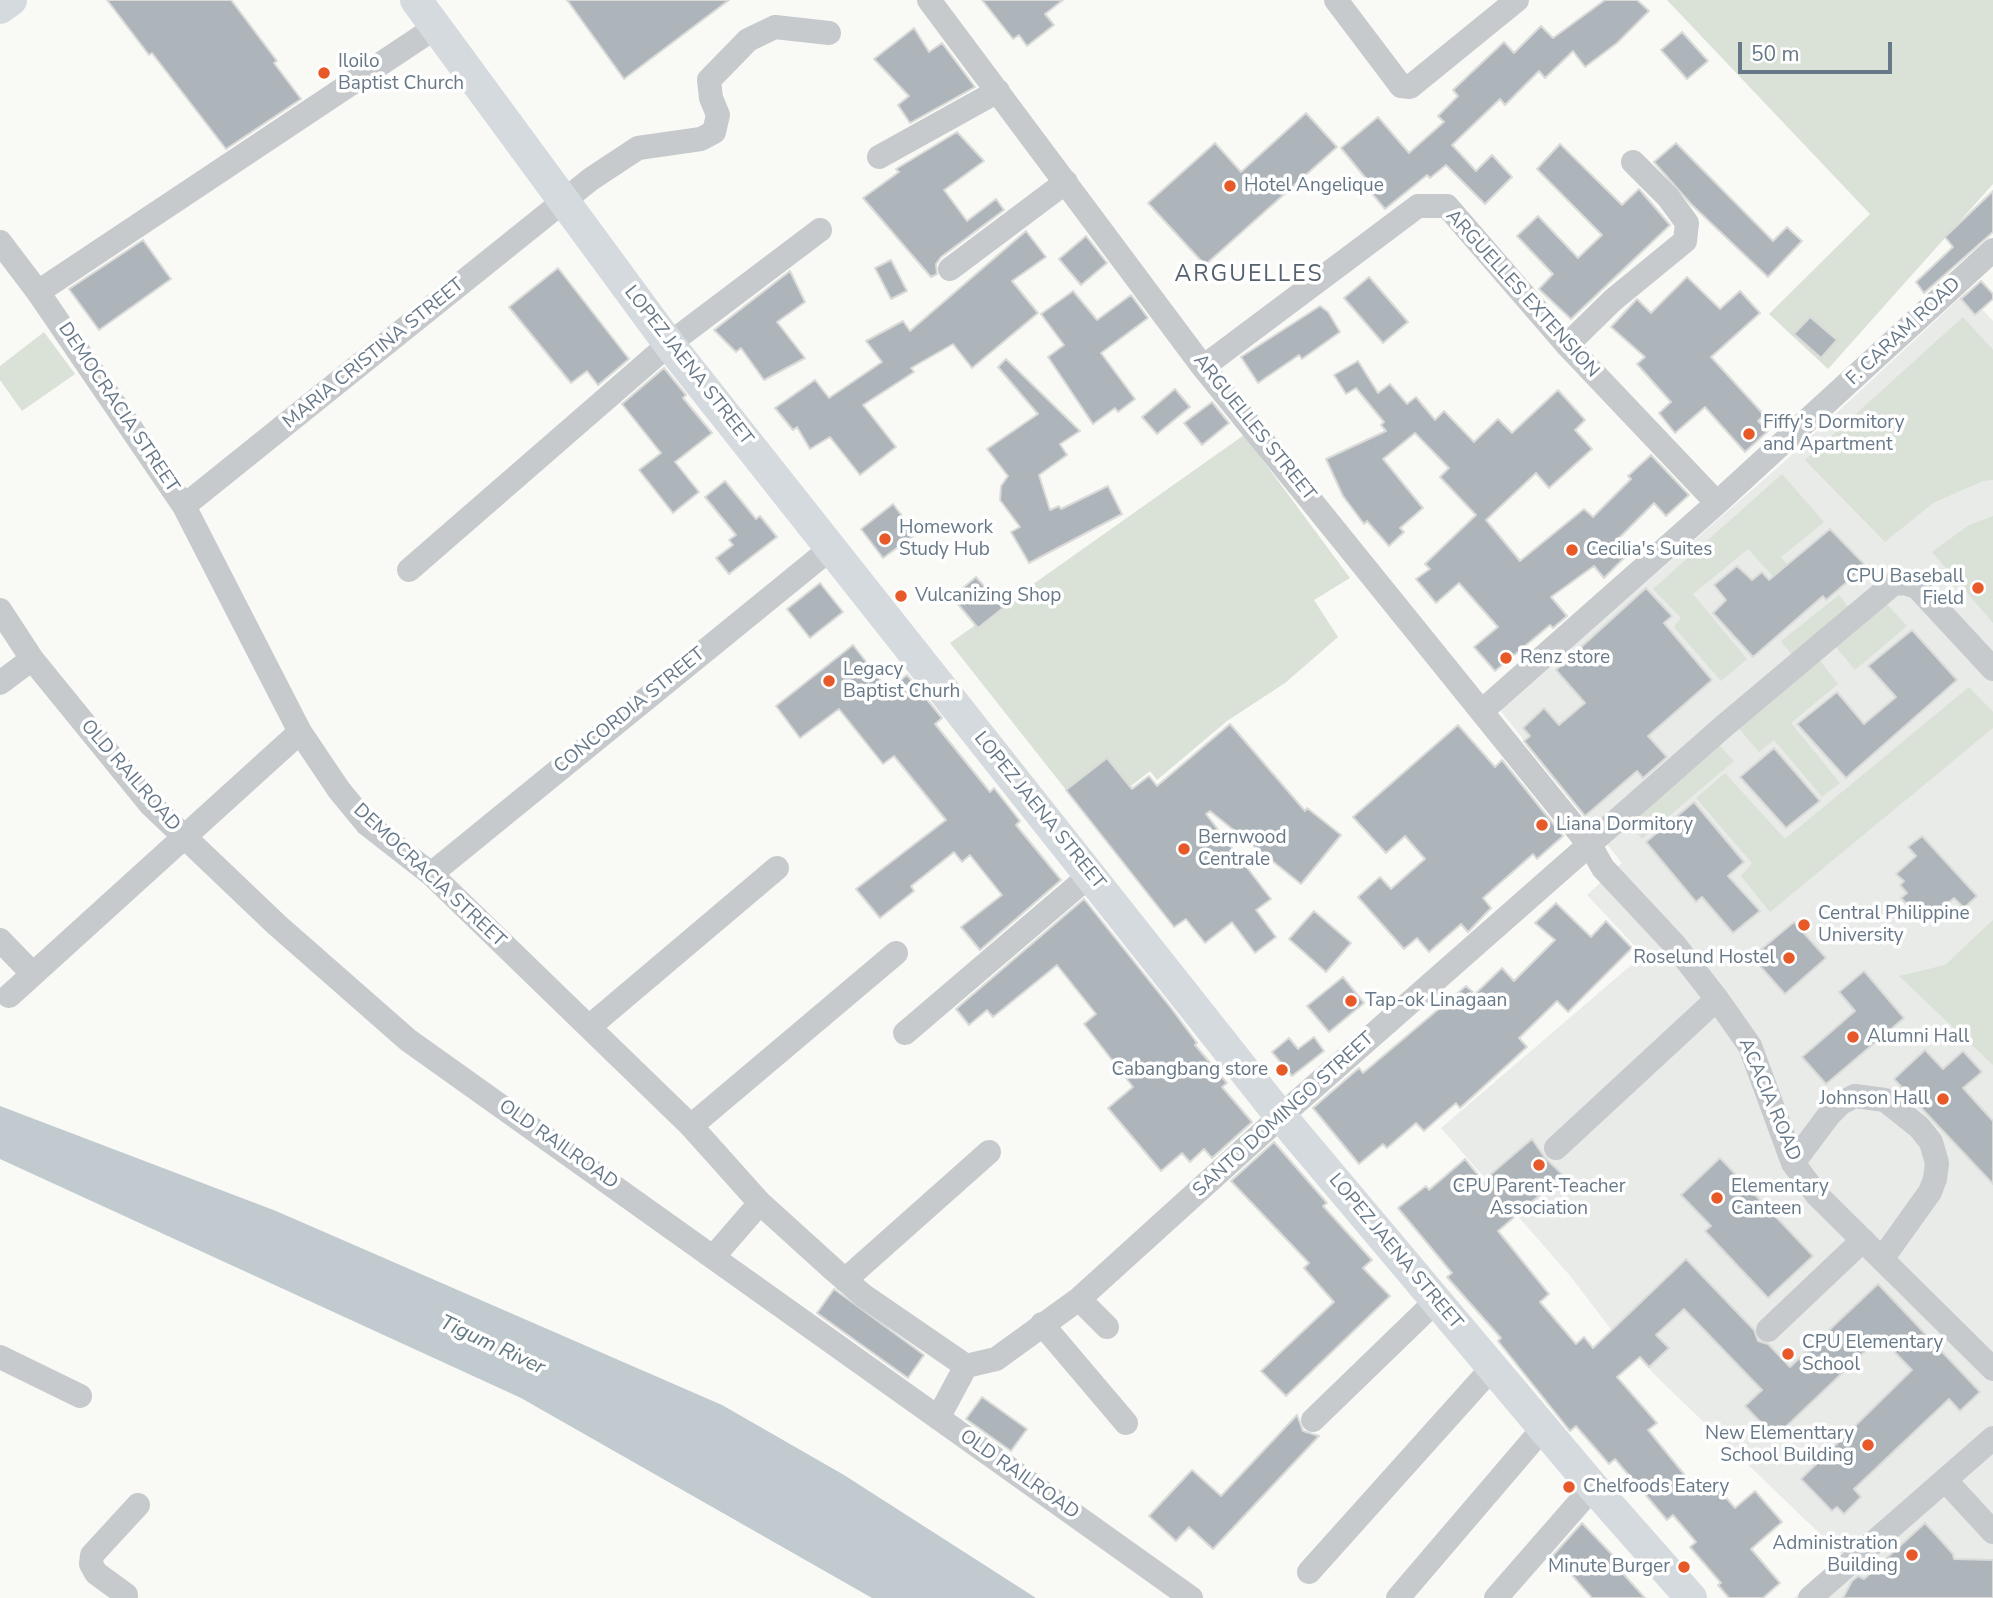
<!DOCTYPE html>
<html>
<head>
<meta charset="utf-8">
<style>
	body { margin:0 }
	#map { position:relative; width:1993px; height:1598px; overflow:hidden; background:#f9f9f6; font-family:"Nunito Sans",sans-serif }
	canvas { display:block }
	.scale { position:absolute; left:1738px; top:42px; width:154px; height:32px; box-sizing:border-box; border:4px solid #677888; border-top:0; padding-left:9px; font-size:21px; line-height:24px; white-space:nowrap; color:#677888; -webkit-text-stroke:5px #fff; paint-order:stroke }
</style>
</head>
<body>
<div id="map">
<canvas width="1993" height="1598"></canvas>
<div class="scale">50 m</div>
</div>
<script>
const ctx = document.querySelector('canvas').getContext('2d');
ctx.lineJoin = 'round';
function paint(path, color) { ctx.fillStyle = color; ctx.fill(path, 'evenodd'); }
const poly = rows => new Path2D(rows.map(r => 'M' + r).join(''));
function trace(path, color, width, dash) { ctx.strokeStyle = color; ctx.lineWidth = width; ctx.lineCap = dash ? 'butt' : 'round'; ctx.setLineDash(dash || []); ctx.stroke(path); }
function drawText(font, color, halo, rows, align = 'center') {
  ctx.font = font + ' "Nunito Sans",sans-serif'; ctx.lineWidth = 7; ctx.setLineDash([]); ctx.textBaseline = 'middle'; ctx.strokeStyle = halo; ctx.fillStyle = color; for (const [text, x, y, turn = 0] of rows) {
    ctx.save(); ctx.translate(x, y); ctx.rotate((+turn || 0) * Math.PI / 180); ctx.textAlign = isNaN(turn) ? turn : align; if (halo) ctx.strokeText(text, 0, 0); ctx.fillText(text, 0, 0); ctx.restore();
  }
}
paint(poly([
	[1966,292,1993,321,1993,1598,1794,1598,1843,1556,1660,1380,1610,1328,1571,1277,1441,1128,1643,955,1587,895,1622,863,1500,710,1785,461]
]), '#e9ebe9');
paint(poly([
	[1667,0,1993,0,1993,184,1828,369,1769,314,1870,214],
	[1963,317,1993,350,1993,480,1983,481,1933,503,1885,542,1805,460],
	[44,332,75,374,22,411,0,380,0,366],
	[1244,435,1350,578,1314,600,1338,637,1285,683,1227,721,1157,780,1150,771,1089,819,950,643],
	[1782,474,1824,522,1781,557,1818,601,1805,612,1748,549,1693,594,1747,659,1721,681,1674,627,1681,618,1653,589],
	[1993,516,1993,623,1932,552,1969,525],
	[1839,595,1852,612,1795,659,1781,641],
	[1882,599,1907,626,1855,670,1832,642],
	[1818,658,1838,684,1791,723,1840,783,1822,797,1774,740,1759,752,1736,725],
	[1969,687,1993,712,1993,728,1770,912,1741,876,1752,863,1696,798,1725,773,1785,839],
	[1717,743,1734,761,1642,839,1631,825],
	[1993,920,1993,1065,1899,976,1945,965]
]), '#dae1d7');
paint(poly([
	[0,1106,276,1211,722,1405,844,1475,1036,1598,872,1598,521,1398,0,1159]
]), '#c1cacf');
const building = poly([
	[107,0,231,0,277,61,274,63,301,99,226,149,152,53,149,55,107,0],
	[567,0,729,0,624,79,567,0],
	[982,0,1063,0,1045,14,1054,25,1027,46,1019,35,1013,39,982,0],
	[1605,0,1637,0,1649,11,1617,43,1585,67,1573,51,1545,78,1539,71,1505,105,1500,99,1452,145,1476,171,1492,155,1512,177,1485,204,1446,165,1430,178,1427,175,1385,209,1364,184,1368,181,1341,148,1378,117,1409,153,1444,122,1438,116,1458,96,1453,90,1504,42,1514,53,1541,26,1553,38,1605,0],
	[914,28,929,52,942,43,975,87,910,123,898,105,909,96,874,59,914,28],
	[1682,32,1708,61,1687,79,1661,50,1682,32],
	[1306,113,1337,147,1205,265,1148,203,1215,143,1241,172,1306,113],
	[957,132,984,161,944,190,967,221,996,199,1004,210,941,257,936,264,937,274,931,277,863,198,899,172,896,169,957,132],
	[1676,143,1773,241,1787,227,1802,241,1768,277,1691,204,1654,162,1676,143],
	[1560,144,1622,205,1639,189,1670,225,1571,319,1539,289,1553,274,1517,236,1538,216,1578,258,1602,235,1537,169,1560,144],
	[1993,191,1993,232,1924,293,1916,282,1953,247,1945,237,1993,191],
	[1026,231,1046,257,1012,281,1038,313,972,368,953,344,911,368,914,372,863,405,896,447,860,475,830,437,810,449,797,427,793,430,775,408,815,380,829,398,882,362,866,341,903,321,910,331,1026,231],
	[1086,236,1107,263,1081,285,1059,259,1086,236],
	[143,240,171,279,99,330,69,289,143,240],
	[891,260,907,291,891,299,875,268,891,260],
	[558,268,629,359,598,385,587,371,571,383,509,307,558,268],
	[790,271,805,302,777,322,805,358,764,380,741,348,736,352,714,330,790,271],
	[1369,277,1408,322,1383,343,1344,298,1369,277],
	[1687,277,1720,309,1740,291,1760,313,1711,357,1764,415,1758,421,1768,431,1745,452,1705,407,1675,433,1659,413,1671,402,1637,364,1645,357,1611,327,1637,299,1651,313,1687,277],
	[1981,281,1993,294,1993,299,1975,315,1961,299,1981,281],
	[1073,291,1097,320,1131,295,1148,318,1101,353,1135,399,1118,412,1115,408,1093,424,1048,357,1064,345,1041,314,1073,291],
	[1320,306,1328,312,1340,332,1302,359,1299,355,1258,383,1241,357,1320,306],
	[1810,317,1837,340,1821,358,1794,334,1810,317],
	[1006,359,1080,431,1060,444,1067,455,1039,475,1050,510,1059,506,1061,509,1108,486,1122,514,1029,563,1011,532,1020,527,1000,500,1001,486,1008,476,987,449,1038,414,998,367,1006,359],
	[1358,361,1378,393,1390,384,1407,404,1416,397,1435,420,1444,411,1474,442,1498,419,1512,433,1558,390,1585,420,1575,430,1592,449,1549,488,1536,473,1486,520,1520,561,1584,509,1593,517,1631,479,1628,476,1651,455,1689,495,1666,516,1654,503,1616,541,1629,553,1604,578,1594,566,1551,597,1567,616,1553,628,1550,625,1495,671,1474,647,1498,627,1459,583,1436,603,1416,579,1430,569,1425,564,1476,515,1440,477,1449,468,1415,433,1383,459,1423,508,1400,528,1404,532,1389,546,1367,521,1364,524,1343,496,1326,459,1386,431,1381,425,1384,422,1356,388,1346,394,1334,375,1358,361],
	[664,368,686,395,683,398,712,433,675,462,699,492,673,513,639,470,661,453,622,404,664,368],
	[1175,389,1190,407,1157,434,1142,417,1175,389],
	[1212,402,1229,423,1202,445,1184,423,1212,402],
	[725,481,756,519,760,516,777,537,729,574,716,558,733,545,729,540,736,535,705,497,725,481],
	[893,504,916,534,883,558,861,529,893,504],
	[1830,529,1866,566,1826,600,1823,596,1753,657,1713,613,1726,600,1714,585,1737,566,1752,580,1762,572,1769,580,1830,529],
	[976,577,1003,608,978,628,952,597,976,577],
	[820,583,843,612,810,638,787,609,820,583],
	[1646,588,1672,616,1664,623,1712,680,1648,736,1667,757,1643,778,1637,771,1585,816,1524,741,1530,736,1523,728,1544,708,1559,725,1585,703,1556,670,1646,588],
	[1912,630,1957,680,1846,778,1797,724,1837,692,1864,724,1896,697,1868,666,1912,630],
	[853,645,888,690,907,675,942,718,935,724,990,792,994,788,1020,821,1016,825,1061,880,980,950,961,927,1002,895,970,855,962,862,954,852,911,886,914,891,880,918,856,889,946,820,894,756,883,764,839,709,800,738,776,706,853,645],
	[1230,724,1305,811,1307,808,1341,835,1301,884,1210,811,1206,814,1271,899,1256,910,1276,937,1255,953,1232,922,1205,943,1186,919,1174,927,1066,790,1107,758,1132,789,1149,776,1157,786,1230,724],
	[1458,725,1495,767,1502,760,1563,836,1537,859,1533,854,1483,898,1491,908,1468,932,1461,924,1429,952,1417,938,1404,949,1358,897,1380,877,1391,889,1425,859,1405,836,1386,853,1353,817,1458,725],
	[1774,748,1820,801,1786,828,1740,777,1774,748],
	[1694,802,1744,862,1728,876,1760,911,1733,933,1702,897,1696,902,1646,842,1694,802],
	[1922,836,1977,896,1964,908,1954,898,1932,917,1919,905,1913,911,1901,898,1907,893,1900,885,1904,881,1896,874,1916,856,1908,847,1922,836],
	[1084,899,1171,1008,1197,1043,1195,1045,1227,1083,1222,1087,1252,1122,1212,1158,1204,1149,1190,1162,1182,1153,1161,1171,1108,1108,1133,1087,1084,1024,1096,1014,1057,965,993,1017,987,1010,969,1025,956,1009,1084,899],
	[1556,903,1591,937,1606,921,1632,948,1568,1012,1557,1001,1519,1038,1527,1047,1460,1108,1456,1103,1424,1131,1416,1123,1387,1148,1383,1144,1359,1164,1313,1108,1359,1068,1363,1073,1466,986,1475,994,1502,968,1514,981,1555,940,1535,923,1556,903],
	[1314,911,1351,943,1326,972,1289,939,1314,911],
	[1794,922,1826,958,1785,994,1752,957,1794,922],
	[1864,971,1904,1018,1826,1084,1802,1057,1855,1011,1839,992,1864,971],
	[1343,977,1364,1003,1329,1032,1307,1006,1343,977],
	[1314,1037,1324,1051,1292,1076,1272,1052,1289,1038,1298,1049,1314,1037],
	[1925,1050,1943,1069,1963,1051,1982,1072,1963,1088,1993,1121,1993,1184,1894,1079,1925,1050],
	[1532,1139,1545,1158,1563,1175,1498,1231,1549,1294,1540,1302,1576,1344,1584,1337,1593,1348,1686,1259,1754,1330,1758,1341,1768,1344,1790,1367,1878,1284,1980,1392,1960,1411,1949,1399,1854,1489,1861,1497,1844,1514,1837,1507,1832,1511,1801,1479,1912,1370,1880,1337,1775,1437,1745,1406,1762,1390,1684,1309,1656,1335,1669,1348,1649,1367,1640,1357,1617,1377,1657,1423,1648,1430,1701,1495,1714,1484,1735,1508,1755,1491,1782,1522,1751,1549,1780,1583,1763,1598,1729,1598,1718,1585,1721,1583,1690,1547,1696,1542,1673,1515,1667,1520,1615,1459,1609,1464,1576,1426,1570,1431,1498,1341,1501,1338,1447,1277,1452,1273,1398,1208,1426,1186,1429,1190,1465,1159,1483,1181,1532,1139],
	[1274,1142,1327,1203,1323,1206,1372,1260,1363,1268,1390,1296,1286,1396,1261,1371,1334,1302,1304,1268,1309,1263,1231,1181,1274,1142],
	[1720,1158,1813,1256,1768,1298,1705,1231,1711,1226,1681,1195,1720,1158],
	[834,1289,924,1355,908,1378,817,1313,834,1289],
	[982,1397,1027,1429,1011,1451,966,1419,982,1397],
	[1297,1415,1303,1431,1319,1436,1213,1549,1189,1527,1176,1541,1149,1516,1192,1470,1221,1496,1297,1415],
	[1582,1523,1621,1564,1617,1567,1645,1598,1592,1598,1564,1566,1559,1571,1548,1561,1582,1523],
	[1925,1523,1953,1554,1954,1559,1993,1560,1993,1598,1843,1598,1852,1581,1858,1576,1864,1579,1925,1523]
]);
paint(building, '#adb5bb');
trace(building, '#dadad8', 2);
trace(poly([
	[929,0,1203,367,1591,847,1603,868,1674,944,1717,999,1750,1046,1793,1163,1817,1195,1993,1369],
	[1336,0,1401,86,1410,87,1517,0],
	[879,157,998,91],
	[0,242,38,292,184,506,300,732,339,790,367,824,431,874,691,1126,760,1203,835,1271,864,1296,966,1366],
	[950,269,1066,182],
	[38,292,436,27],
	[1567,345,1613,300,1685,241,1687,223,1668,197,1633,162],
	[1203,367,1418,206,1447,206,1567,345,1717,503],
	[184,506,591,179,638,148,701,139,714,132,718,115,711,98,709,80,748,40,775,27,829,33],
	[409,570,669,344,820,230],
	[0,610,32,659,150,804,277,925,408,1040,1191,1598],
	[0,683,32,659],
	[1482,711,1717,503,1993,250],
	[431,874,830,549],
	[0,940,33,974],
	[9,996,300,732],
	[589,1027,777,868],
	[905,1033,1090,875],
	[691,1126,896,953],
	[1556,1148,1717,999],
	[1793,1163,1829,1115,1841,1103,1855,1096,1885,1100,1919,1127,1931,1142,1937,1163,1935,1179,1930,1192,1882,1259],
	[714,1256,760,1203],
	[845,1280,989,1152],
	[1079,1299,1107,1327],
	[1042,1324,1126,1423],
	[1768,1330,1863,1240],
	[0,1357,80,1396],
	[966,1366,996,1359,1079,1299,1281,1116,1724,726,1893,584,1905,583,1917,587,1993,669],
	[938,1418,966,1366],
	[1313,1420,1436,1301],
	[1945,1480,1993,1532],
	[1309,1572,1492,1368],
	[124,1598,126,1595,96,1573,91,1564,92,1555,138,1505],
	[1398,1598,1545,1426],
	[1496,1598,1593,1487],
	[1810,1598,1993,1438]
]), '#c6cacd', 24);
trace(poly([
	[416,0,669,344,1274,1108,1593,1487,1691,1598],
	[0,8,11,0]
]), '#d5dade', 32);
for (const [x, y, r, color] of [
	[324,73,7,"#e75928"],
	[1230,186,7,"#e75928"],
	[1749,434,7,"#e75928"],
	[885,539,7,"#e75928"],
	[1572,550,7,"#e75928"],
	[1978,588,7,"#e75928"],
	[901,596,7,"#e75928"],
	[1506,658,7,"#e75928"],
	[829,681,7,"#e75928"],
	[1542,825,7,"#e75928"],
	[1184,849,7,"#e75928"],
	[1804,925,7,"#e75928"],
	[1789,958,7,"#e75928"],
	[1351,1001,7,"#e75928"],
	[1853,1037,7,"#e75928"],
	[1282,1070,7,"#e75928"],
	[1943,1099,7,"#e75928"],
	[1539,1165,7,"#e75928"],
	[1717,1198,7,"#e75928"],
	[1788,1354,7,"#e75928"],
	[1868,1445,7,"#e75928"],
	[1569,1487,7,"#e75928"],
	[1912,1555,7,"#e75928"],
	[1684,1567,7,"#e75928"]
]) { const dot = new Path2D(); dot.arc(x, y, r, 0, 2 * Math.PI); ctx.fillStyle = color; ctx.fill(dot); trace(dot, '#fff', 2.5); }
drawText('19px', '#677888', '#fff', [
	["Iloilo",338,62],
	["Baptist Church",338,84],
	["Hotel Angelique",1244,186],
	["Fiffy's Dormitory",1763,423],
	["and Apartment",1763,445],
	["Homework",899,528],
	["Study Hub",899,550],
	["Cecilia's Suites",1586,550],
	["CPU Baseball",1964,577,"right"],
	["Field",1964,599,"right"],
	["Vulcanizing Shop",915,596],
	["Renz store",1520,658],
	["Legacy",843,670],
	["Baptist Churh",843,692],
	["Liana Dormitory",1556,825],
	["Bernwood",1198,838],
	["Centrale",1198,860],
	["Central Philippine",1818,914],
	["University",1818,936],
	["Roselund Hostel",1775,958,"right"],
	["Tap-ok Linagaan",1365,1001],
	["Alumni Hall",1867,1037],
	["Cabangbang store",1268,1070,"right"],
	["Johnson Hall",1929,1099,"right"],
	["CPU Parent-Teacher",1539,1187,"center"],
	["Association",1539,1209,"center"],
	["Elementary",1731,1187],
	["Canteen",1731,1209],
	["CPU Elementary",1802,1343],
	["School",1802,1365],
	["New Elementtary",1854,1434,"right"],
	["School Building",1854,1456,"right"],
	["Chelfoods Eatery",1583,1487],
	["Administration",1898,1544,"right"],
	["Building",1898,1566,"right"],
	["Minute Burger",1670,1567,"right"]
], 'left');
drawText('19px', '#677888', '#fff', [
	["ARGUELLES EXTENSION",1522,294,48],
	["F. CARAM ROAD",1904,332,-43],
	["MARIA CRISTINA STREET",374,354,-39],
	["LOPEZ JAENA STREET",688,366,52],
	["DEMOCRACIA STREET",118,408,56],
	["ARGUELLES STREET",1254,428,51],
	["CONCORDIA STREET",630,711,-39],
	["OLD RAILROAD",130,776,49],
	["LOPEZ JAENA STREET",1039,811,51],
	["DEMOCRACIA STREET",429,876,43],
	["ACACIA ROAD",1769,1100,67],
	["SANTO DOMINGO STREET",1284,1115,-42],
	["OLD RAILROAD",558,1145,35],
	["LOPEZ JAENA STREET",1395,1252,50],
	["OLD RAILROAD",1019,1475,35]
]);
drawText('italic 21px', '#637983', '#fff', [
	["Tigum River",492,1346,25]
]);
ctx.letterSpacing = '2px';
drawText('23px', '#55626d', '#fff', [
	["ARGUELLES",1249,275]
]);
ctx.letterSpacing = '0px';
</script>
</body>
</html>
